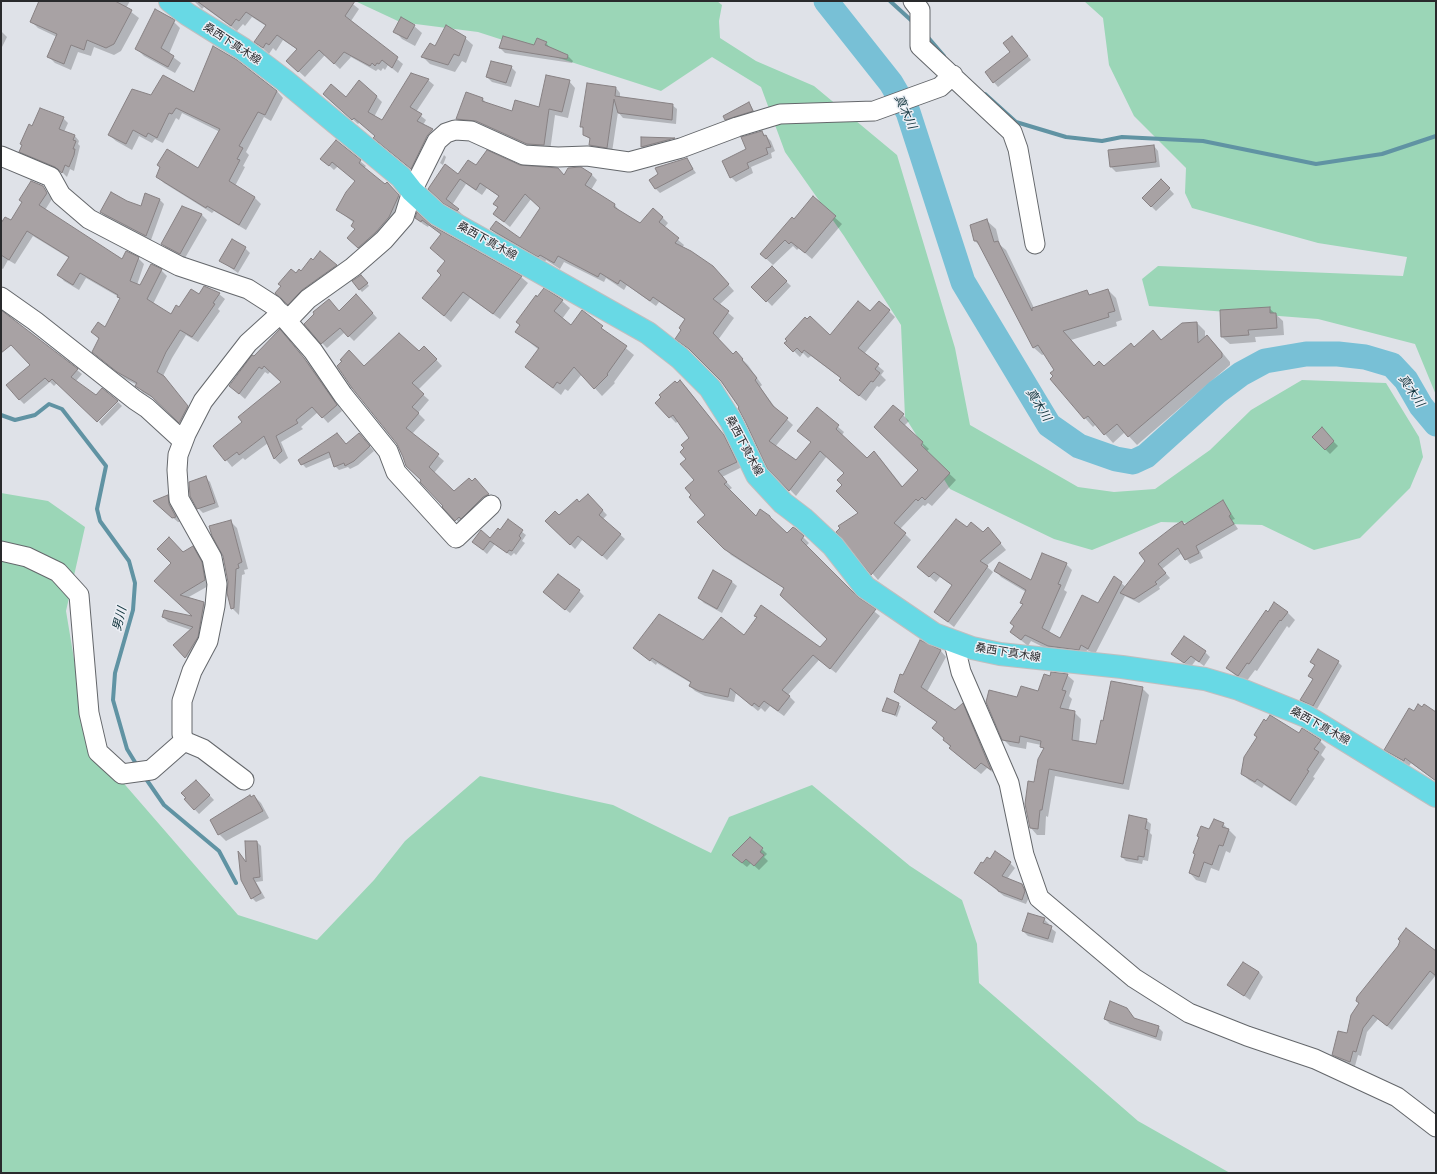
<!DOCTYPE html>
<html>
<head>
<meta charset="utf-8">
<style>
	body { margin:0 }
	#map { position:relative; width:1437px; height:1174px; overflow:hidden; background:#dfe2e8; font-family:Helvetica,sans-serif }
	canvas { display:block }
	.frame { position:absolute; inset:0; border:2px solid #292a2c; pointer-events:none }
</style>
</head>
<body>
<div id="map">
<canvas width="1437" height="1174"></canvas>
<div class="frame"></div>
</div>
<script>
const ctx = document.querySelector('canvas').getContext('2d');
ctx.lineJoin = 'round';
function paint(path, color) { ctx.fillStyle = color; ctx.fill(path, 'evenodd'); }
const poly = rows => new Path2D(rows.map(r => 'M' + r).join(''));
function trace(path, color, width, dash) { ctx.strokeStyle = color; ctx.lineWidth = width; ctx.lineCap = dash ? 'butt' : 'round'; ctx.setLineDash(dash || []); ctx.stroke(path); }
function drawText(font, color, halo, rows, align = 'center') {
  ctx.font = font + ' Helvetica,"Noto Sans JP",sans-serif'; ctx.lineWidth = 3; ctx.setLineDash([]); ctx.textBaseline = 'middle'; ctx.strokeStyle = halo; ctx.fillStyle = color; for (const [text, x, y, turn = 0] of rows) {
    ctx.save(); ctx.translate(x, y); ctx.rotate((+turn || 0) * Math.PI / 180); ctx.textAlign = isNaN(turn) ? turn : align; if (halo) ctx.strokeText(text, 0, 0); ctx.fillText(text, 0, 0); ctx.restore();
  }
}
paint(poly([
	[355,1,717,1,722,5,719,21,720,38,756,61,814,86,897,155,955,348,970,425,1078,487,1114,492,1155,489,1210,450,1251,410,1302,380,1386,383,1419,437,1423,457,1410,488,1360,538,1314,550,1262,525,1161,522,1092,550,1054,539,950,489,905,417,901,325,844,236,785,152,761,87,712,57,661,91,478,32,400,22],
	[1084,1,1436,1,1436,395,1415,344,1318,319,1149,306,1142,279,1158,266,1403,276,1407,257,1318,243,1192,208,1185,193,1186,168,1134,116,1109,65,1103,18],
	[1,493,48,501,85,527,66,611,87,737,120,779,238,915,317,940,374,880,405,841,480,776,613,805,711,853,729,817,812,785,910,866,962,900,977,944,979,983,1138,1121,1230,1173,1,1173]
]), '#9bd6b7');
paint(poly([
	[40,1,130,1,126,8,139,18,121,51,114,55,94,47,91,56,78,52,71,70,55,63,48,56,57,37,38,28,31,21],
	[194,1,349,1,359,9,351,21,403,64,398,73,388,65,385,70,383,68,381,71,378,69,376,71,351,57,340,69,325,55,305,77,294,67,298,50,283,40,276,51,273,48,269,54,256,42,266,26,252,17,245,26,243,24,237,31,204,7,202,9],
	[173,21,180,28,169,54,181,63,175,73,144,56,137,49],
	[414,26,422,33,415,46,402,39,395,31],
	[1,31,7,37,1,49],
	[465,38,473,45,466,63,462,61,455,72,430,64,423,57,435,47],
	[537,39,546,43,551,49,568,56,573,61,572,63,505,53,500,48,534,46],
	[1016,41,1031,60,998,87,986,73,1011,53],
	[511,67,516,72,511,87,492,82,487,77],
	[412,74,428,80,434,85,416,112,426,120,423,125,433,130,423,139,424,140,433,131,438,135,416,173,380,143,376,136,360,122,358,124,324,94,346,98,376,96,382,102,374,117,382,121],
	[569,81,575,88,568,118,555,115,550,151,534,150,464,125,457,119,466,93,483,99,487,104,512,113,539,108],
	[616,88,620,93,620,97,672,105,677,109,676,124,623,118,618,112,612,152,595,150,590,145,591,140,584,135,584,129,581,126],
	[277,91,283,98,271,121,264,117,246,152,249,155,243,166,245,167,235,186,255,198,261,204,246,230,214,211,212,213,164,183,157,176,198,170,220,132,182,113,179,120,176,118,163,143,155,139,152,143,139,136,132,150,116,141,109,135,152,96,194,93],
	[750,104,755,113,728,121,726,119],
	[63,118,68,123,64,132,75,136,79,141,78,144,80,146,74,171,70,169,67,177,61,171,25,156,20,151,32,127],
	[762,132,771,141,775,151,771,153,772,158,751,167,753,173,736,182,731,177],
	[642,138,671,140,675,144,647,152,642,147],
	[1154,146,1158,151,1160,167,1116,172,1111,167,1109,151],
	[444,155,446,157,443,165,440,163],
	[322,159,360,161,366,166,364,168,385,185,392,188,404,201,394,222,364,252,353,243,356,229,354,223,337,209,356,182,338,166,334,170],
	[686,159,696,173,660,193,656,189,660,174,656,167],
	[519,166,564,176,591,174,597,180,591,190,615,205,620,212,641,224,662,217,668,223,664,228,684,245,682,248,719,274,734,291,719,305,734,318,718,340,733,355,736,353,748,365,762,385,760,387,777,410,793,425,775,447,796,462,812,443,799,431,817,409,844,432,842,435,867,460,880,458,903,487,919,470,875,427,894,406,909,421,904,426,929,449,926,452,956,480,932,506,928,503,925,506,923,505,900,529,911,540,878,580,837,532,860,513,844,485,845,473,827,456,796,496,768,467,740,407,721,381,696,355,683,344,682,330,686,320,659,302,656,306,627,285,624,290,606,278,604,282,564,262,560,269,546,260,545,262,497,235,491,229,520,240,541,208,531,199,510,227,494,214,498,208,494,204,500,197,487,188,482,195,466,184,452,205,464,216,452,210,435,194,459,175,476,167],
	[1161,180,1174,194,1156,211,1143,198],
	[43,187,52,199,45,210,122,260,138,258,144,264,137,285,140,287,161,270,167,276,153,304,171,316,199,295,219,294,225,299,218,309,220,311,198,342,186,335,172,358,163,376,193,413,186,427,158,401,142,392,137,385,124,378,99,357,99,339,92,332,105,328,121,299,119,297,86,278,79,290,64,281,59,275,69,258,33,236,15,264,8,260,3,269,1,268,1,225,11,221,23,203,20,200],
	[813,198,842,224,812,259,799,248,797,250,793,246,773,265,761,254],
	[159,199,164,204,151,240,105,216,101,212,126,202,141,207],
	[182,208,202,215,207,220,185,258,167,249,163,244],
	[417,214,430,226,521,277,528,283,500,319,470,298,451,322,423,298,442,275,446,261,431,248,442,235,429,225,428,227,423,224,416,218],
	[987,221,996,229,1000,245,1006,250,1034,308,1087,292,1090,295,1108,290,1116,298,1122,320,1116,322,1117,326,1071,340,1095,367,1104,367,1134,348,1153,331,1162,340,1197,323,1205,331,1205,338,1207,336,1215,344,1230,362,1230,365,1137,445,1125,432,1113,443,1096,424,1093,427,1085,418,1054,376,1056,370,1045,354,1042,355,1033,347,982,248,975,241],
	[245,248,250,253,238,273,221,261],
	[320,253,341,270,293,308,281,298,282,286,301,272],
	[772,268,791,286,772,306,753,287],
	[363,278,369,286,362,292,353,281],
	[538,298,562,301,570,308,562,319,571,326,582,312,634,355,614,382,615,383,602,396,582,374,568,391,565,389,561,395,526,367,539,350,517,332],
	[361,300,377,318,354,341,345,332,327,348,322,343,339,312],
	[1269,308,1283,321,1284,335,1255,337,1256,342,1230,344,1222,337],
	[889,311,895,317,864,354,884,371,881,375,886,380,879,387,877,386,866,401,847,386,842,379,811,356,808,358,803,353,800,357,786,343,830,336,870,313],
	[1,315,28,331,82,374,76,381,97,421,57,383,54,386,50,382,24,404,19,399,31,365,1,333],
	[285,336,310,365,342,411,328,423,318,412,301,427,303,429,281,442,288,458,280,464,274,458,268,443,245,460,243,458,232,467,215,446,243,423,283,382,271,371,268,374,265,372,245,399,236,391,254,358],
	[419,353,430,353,442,366,418,390,429,400,418,413,425,420,412,434,444,461,434,473,454,492,472,482,481,486,494,501,462,526,422,481,404,457,364,367],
	[686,387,729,442,742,467,722,477,732,488,729,490,756,517,770,517,787,535,795,529,809,543,806,546,857,598,880,616,836,673,819,660,788,695,795,702,784,716,770,706,765,712,761,708,758,711,736,693,734,702,705,696,695,691,690,686,691,683,657,663,656,665,634,648,744,637,758,618,755,615,820,648,828,639,785,589,731,555,699,522,706,515,692,495,695,481,685,448,691,438,678,421,676,423,657,403],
	[118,402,122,406,102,426,99,422],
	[1321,429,1338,446,1330,454,1313,437],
	[363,438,374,451,358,465,350,469,348,467,339,470,335,466,332,457,306,468,299,460],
	[206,478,210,482,219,507,203,513,198,508],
	[588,495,607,515,603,519,625,539,607,560,583,539,575,549,547,521,579,503],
	[167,496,172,500,174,510,180,522,178,522,154,502],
	[1223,502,1235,519,1232,520,1238,529,1200,551,1203,558,1190,564,1182,553,1162,569,1170,578,1159,587,1160,589,1139,603,1125,596,1095,654,1087,650,1085,656,1055,653,1031,641,1028,646,1011,632,1024,605,1021,603,1026,592,1001,577,995,570,1031,581,1066,564,1072,570,1064,590,1067,592,1049,633,1060,639,1121,583,1126,587,1182,522,1185,525],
	[230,521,237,528,248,569,244,570,245,574,242,575,239,615,232,608],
	[508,521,526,535,522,541,525,543,516,555,514,553,511,556,495,544,487,554,477,545,491,540,500,532],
	[988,528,1006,550,986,566,993,572,954,627,935,612,953,586,940,577,936,582,918,567,967,529,983,533],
	[192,547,198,552,206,568,210,585,187,598,204,603,209,608,191,662,175,645,191,630,168,622,163,617,194,617,161,586,183,553],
	[713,572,732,582,737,586,722,613,704,603,699,598],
	[579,591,584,596,570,613,544,592],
	[1287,612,1295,620,1289,628,1287,626,1257,671,1255,670,1246,682,1235,675,1228,668,1268,613],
	[921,641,941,651,946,657,927,692,955,711,963,705,968,710,995,774,987,768,981,774,956,754,944,740,938,723,895,692],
	[1205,652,1210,657,1204,666,1196,660,1190,668,1173,654],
	[1311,662,1338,662,1342,666,1317,709,1305,704,1301,700,1314,680,1309,676,1315,666],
	[1067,675,1074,681,1069,696,1072,699,1068,711,1074,712,1081,719,1079,742,1096,746,1104,722,1142,688,1149,695,1129,790,1055,776,1048,817,1046,816,1045,835,1037,835,1031,828,1044,750,1041,745,1027,742,1026,749,1010,746,1003,739,1018,699,1038,693,1050,677],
	[888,700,901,706,897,717,884,710],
	[1414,713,1436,714,1436,781,1411,763,1409,766,1386,749],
	[1299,734,1320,741,1326,747,1321,755,1325,759,1313,777,1315,778,1296,806,1264,785,1262,788,1249,780,1242,774,1258,738,1255,735],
	[196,781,214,800,199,814,185,799],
	[254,796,261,803,269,818,226,841,219,834],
	[1146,820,1151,824,1150,833,1152,835,1148,861,1143,860,1142,864,1126,861,1122,857],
	[1223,824,1236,837,1230,853,1226,851,1219,871,1211,868,1206,883,1196,880,1190,873,1200,838,1198,836],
	[750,838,767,854,764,857,768,861,759,870,751,863,747,867,738,860],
	[257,842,261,846,263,881,256,882,265,898,256,902,252,898,239,854,247,864],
	[1010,863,1015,868,1007,879,1022,885,1027,890,1029,897,1026,904,1004,896,975,873],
	[1044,919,1049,924,1048,926,1056,932,1053,943,1028,936,1023,931],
	[1407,929,1436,951,1436,975,1392,1030,1378,1019,1367,1032,1361,1056,1358,1055,1355,1066,1337,1059,1333,1054,1347,1035,1398,946],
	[1259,972,1263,977,1250,1000,1229,985],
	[1126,1008,1136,1020,1158,1027,1163,1032,1161,1041,1110,1024,1105,1019]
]), '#0003');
trace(poly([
	[890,1,913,22],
	[926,35,944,56],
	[985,94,1016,122,1066,137,1102,141,1122,137,1203,141,1316,164,1382,154,1436,136],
	[1,415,15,420,35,415,49,404,62,409,106,466,97,509,100,521,129,561,135,583,133,610,115,673,113,700,127,749,138,767],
	[144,776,164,805,219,851,236,883]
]), '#6093a3', 4);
trace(poly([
	[826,1,891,83,908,112,963,282,1049,425,1079,446,1116,459,1133,462,1146,456,1217,392,1241,374,1265,361,1306,354,1338,354,1365,357,1392,365,1406,380,1421,406,1436,424]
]), '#78c0d6', 25);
const building = poly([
	[39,1,115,1,132,10,114,44,106,48,87,40,84,50,71,45,64,64,47,57,57,34,30,22,39,1],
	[197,1,355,1,345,16,398,57,392,68,382,60,379,64,377,63,375,66,372,63,370,66,344,52,334,64,319,50,298,72,286,61,297,49,277,35,269,45,266,43,263,48,254,42,266,25,246,12,239,21,236,19,231,26,197,1],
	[155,9,175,20,161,48,174,56,168,67,135,49,155,9],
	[401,17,415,25,407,39,393,32,401,17],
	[446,25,466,37,459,56,454,54,448,65,421,57,430,43,435,46,446,25],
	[503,36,534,45,537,38,547,42,545,45,568,55,567,59,499,48,503,36],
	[1012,36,1028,56,993,83,985,72,1010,52,1003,43,1012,36],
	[213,46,237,60,277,91,265,115,258,112,239,146,243,148,237,159,240,160,229,181,255,197,239,225,207,206,206,208,156,177,160,167,157,165,167,149,198,168,220,129,176,108,172,114,169,113,157,138,148,133,146,137,133,130,126,144,108,135,132,89,151,95,163,75,194,92,213,46],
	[491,61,512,66,506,83,486,77,491,61],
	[411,73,429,79,410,107,422,114,417,121,433,129,427,136,411,169,373,138,375,136,354,118,352,120,323,94,331,84,346,97,359,80,377,96,368,112,382,120,411,73],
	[546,75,570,80,562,112,549,109,544,145,527,144,476,121,456,119,466,92,483,98,482,101,512,111,515,100,539,107,546,75],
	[587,83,616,87,615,96,673,104,672,120,618,113,614,99,607,148,589,145,590,138,583,135,583,127,580,127,587,83],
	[749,102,753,111,725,120,723,116,749,102],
	[40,108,64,117,59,129,75,135,73,140,76,141,73,149,75,149,74,155,69,167,65,165,62,173,55,167,19,152,22,145,20,144,29,124,32,126,40,108],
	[762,131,764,136,766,135,771,147,766,148,768,154,747,163,749,168,730,178,722,161,746,149,741,137,762,131],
	[641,137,675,138,641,147,641,137],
	[336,140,361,160,359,163,385,184,387,182,399,195,389,217,376,232,358,248,347,238,355,229,351,226,354,221,336,210,346,192,355,181,332,162,329,166,320,159,336,140],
	[1154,145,1156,162,1110,167,1108,150,1154,145],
	[487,150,520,165,558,168,564,175,568,168,581,167,592,174,585,185,615,204,614,207,640,223,653,208,663,217,659,222,679,238,675,243,691,251,713,266,729,284,713,299,729,311,713,333,733,354,736,351,743,359,742,360,757,378,755,380,773,406,788,418,769,441,796,460,811,442,797,431,817,407,839,425,836,429,867,458,874,451,902,487,918,470,874,427,893,405,904,414,899,420,923,442,921,445,950,473,925,500,922,497,918,501,916,499,894,523,906,533,871,575,836,532,840,528,838,526,858,513,836,491,842,485,837,480,844,473,820,451,789,491,767,468,746,423,738,408,739,407,721,381,689,349,675,339,681,330,679,328,685,319,653,297,650,301,620,280,618,284,600,273,598,277,558,256,554,263,540,255,538,257,490,229,496,221,520,238,540,208,525,194,504,222,493,214,498,207,493,204,499,196,480,183,476,190,460,179,446,199,459,209,457,211,444,204,428,189,445,164,458,174,468,160,476,165,487,150],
	[687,158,693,169,655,189,649,180,658,174,655,168,687,158],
	[1161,179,1170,188,1151,207,1142,198,1161,179],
	[31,181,43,186,47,193,39,205,122,259,126,251,139,257,130,281,140,285,151,264,162,269,147,299,171,314,176,305,179,307,191,289,199,294,204,286,220,293,213,303,215,304,192,337,180,330,166,352,157,372,164,376,188,406,179,423,151,396,135,386,137,383,117,372,92,352,99,338,91,332,98,322,105,327,120,298,117,297,118,295,80,273,73,285,57,275,69,257,27,231,9,260,1,255,1,223,5,217,11,220,22,202,19,200,31,181],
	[111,192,127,201,141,206,145,193,160,199,146,236,100,212,111,192],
	[813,196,836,216,805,253,791,242,789,244,785,240,766,259,760,254,792,217,794,219,813,196],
	[182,206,202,214,180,254,161,244,182,206],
	[417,212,431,225,522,276,493,314,463,292,444,316,422,298,441,275,437,271,445,261,430,248,441,234,422,220,421,222,415,218,417,212],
	[987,219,994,242,998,241,1032,311,1032,308,1087,290,1089,295,1108,289,1115,311,1108,313,1109,317,1063,331,1094,366,1099,361,1104,366,1131,343,1134,347,1153,330,1161,340,1182,323,1197,322,1198,343,1207,335,1222,353,1222,357,1128,437,1117,424,1104,435,1088,416,1084,419,1050,379,1053,376,1050,373,1054,370,1038,345,1033,348,977,241,974,241,970,225,987,219],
	[232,239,246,247,234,269,219,261,232,239],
	[320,251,337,265,302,290,288,305,275,293,281,286,278,284,291,269,296,273,299,269,301,271,311,258,313,260,320,251],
	[772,266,787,281,766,302,751,287,772,266],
	[361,275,368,283,359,290,352,281,361,275],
	[544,288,563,300,554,311,571,325,582,310,603,326,601,328,627,346,607,374,608,375,594,389,574,367,560,384,557,382,553,388,525,367,539,348,515,332,520,325,516,322,536,295,537,297,544,288],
	[356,294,373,313,348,337,340,328,321,344,304,324,314,314,313,312,329,299,339,311,356,294],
	[858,301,870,311,879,301,890,310,858,348,879,364,875,369,880,373,873,382,871,381,859,396,839,380,841,378,804,350,802,353,797,348,793,352,784,343,787,341,785,339,805,317,807,319,810,316,830,335,858,301],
	[1270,307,1270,313,1276,313,1277,328,1248,330,1249,335,1221,337,1220,310,1270,307],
	[1,310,78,369,71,377,96,395,102,388,118,401,97,422,52,379,49,382,45,378,19,400,6,385,30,365,11,345,1,353,1,310],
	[280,329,304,358,337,405,322,418,312,407,296,420,298,423,276,436,282,451,274,459,264,436,239,455,237,452,225,461,213,446,216,443,242,422,238,417,281,382,264,366,262,369,259,367,239,394,229,386,252,355,254,356,280,329],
	[399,333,419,351,424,346,437,359,412,383,424,394,412,407,419,413,406,428,439,454,429,467,454,491,469,478,472,481,475,478,489,494,483,497,461,519,459,517,455,521,442,507,443,506,420,482,421,480,406,466,403,457,397,444,352,388,337,366,342,361,340,360,349,350,364,366,399,333],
	[680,380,724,435,737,462,718,471,727,482,724,484,756,516,760,509,770,516,770,517,787,533,793,527,796,529,804,536,801,540,858,597,876,609,830,669,813,655,782,690,790,696,778,711,764,701,759,707,754,703,752,706,730,688,728,697,699,691,689,686,691,682,652,658,650,661,633,648,659,614,703,640,721,617,744,635,757,617,754,616,761,605,820,647,827,639,780,595,784,588,724,549,697,522,705,515,689,497,691,495,685,488,694,480,680,464,686,459,680,452,684,448,681,445,689,438,673,415,669,418,655,403,661,397,659,395,675,381,677,383,680,380],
	[1322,427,1334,441,1325,450,1312,437,1322,427],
	[337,433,346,444,359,433,370,446,354,461,345,466,344,463,334,467,329,452,301,465,298,460,337,433],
	[206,476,215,503,197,509,190,496,189,482,206,476],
	[588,494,603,510,599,515,621,534,602,556,578,536,570,545,545,521,555,511,559,515,577,499,579,502,588,494],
	[168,495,169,504,176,517,172,518,153,501,168,495],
	[1223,500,1231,514,1229,516,1234,524,1196,546,1199,553,1185,560,1178,548,1158,564,1166,573,1155,582,1157,584,1134,599,1120,593,1145,561,1139,553,1174,526,1182,521,1184,525,1223,500],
	[508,519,523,530,519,536,521,538,512,551,509,550,507,553,490,541,483,550,472,542,481,530,490,538,498,528,500,530,508,519],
	[956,519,967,527,971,522,983,532,988,527,1001,543,980,561,988,566,948,622,934,612,952,585,934,572,929,577,917,567,956,519],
	[231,520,242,562,238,564,239,568,236,569,234,608,231,609,227,593,228,582,223,556,212,536,209,526,231,520],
	[169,537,183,552,193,546,202,562,205,580,180,595,204,602,198,637,185,658,173,645,193,627,162,617,164,610,192,616,154,581,171,563,157,549,169,537],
	[1042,553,1067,563,1058,584,1061,585,1042,628,1060,638,1082,595,1098,603,1114,576,1122,582,1088,649,1081,645,1079,650,1048,646,1025,635,1021,640,1010,632,1014,626,1010,623,1023,604,1020,603,1026,590,994,571,999,562,1031,580,1042,553],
	[713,570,732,581,717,609,698,598,713,570],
	[558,574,580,590,565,610,543,592,558,574],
	[1274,602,1288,612,1281,621,1280,620,1249,664,1247,663,1238,676,1226,668,1266,610,1268,612,1274,602],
	[1184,636,1206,651,1199,662,1191,656,1184,663,1171,654,1184,636],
	[920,640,941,650,921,687,955,710,963,703,991,770,981,763,975,769,949,748,951,746,943,740,944,738,932,728,937,722,894,692,900,674,903,675,920,640],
	[1318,649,1339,661,1313,706,1300,700,1313,679,1308,676,1315,665,1310,662,1318,649],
	[1051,672,1068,674,1062,690,1066,691,1060,708,1075,711,1072,740,1096,744,1101,720,1103,721,1111,681,1143,687,1123,784,1049,769,1042,810,1040,810,1038,829,1030,828,1025,804,1028,781,1034,782,1038,759,1044,748,1040,747,1041,741,1020,736,1019,743,1002,740,986,702,989,690,1017,697,1021,686,1038,691,1044,674,1050,676,1051,672],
	[887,698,899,703,895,715,882,711,887,698],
	[1418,704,1422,707,1424,704,1436,712,1436,781,1405,758,1404,761,1384,750,1409,708,1414,711,1418,704],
	[1270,715,1299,733,1302,728,1321,740,1314,749,1319,752,1307,770,1309,771,1290,801,1257,779,1255,782,1241,774,1244,757,1257,737,1254,735,1264,719,1266,721,1270,715],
	[196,780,210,795,194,810,184,799,186,798,181,793,196,780],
	[250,795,251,797,254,795,263,811,218,835,210,820,250,795],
	[1129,815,1147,819,1145,829,1148,830,1144,857,1138,856,1138,860,1121,857,1129,815],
	[1214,819,1224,823,1222,827,1229,829,1223,846,1219,845,1212,865,1204,862,1199,877,1189,873,1195,854,1193,853,1199,837,1197,836,1201,826,1209,829,1214,819],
	[750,837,763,848,760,852,764,855,754,866,746,859,742,863,732,855,750,837],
	[245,841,257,841,260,877,253,878,261,893,251,899,241,880,238,851,246,862,245,841],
	[995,851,1011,862,1002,876,1022,884,1025,891,1022,900,998,891,998,890,974,873,981,862,983,863,987,857,990,859,995,851],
	[1028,913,1045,918,1043,923,1052,926,1048,939,1022,931,1028,913],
	[1406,928,1436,951,1436,976,1430,971,1387,1026,1373,1015,1363,1028,1356,1052,1353,1051,1350,1062,1332,1055,1338,1031,1347,1033,1351,1015,1359,1003,1356,1001,1357,997,1398,946,1400,941,1398,939,1406,928],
	[1243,962,1259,972,1244,996,1227,985,1243,962],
	[1110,1001,1127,1008,1134,1018,1159,1026,1156,1037,1104,1019,1110,1001]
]);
paint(building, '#a8a2a4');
trace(building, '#878183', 1);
const minor = poly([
	[913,1,920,10,920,46,1012,132,1018,149,1035,244],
	[1,156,51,177,61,195,89,219,179,266,248,289,273,305,313,351,343,395,388,451,396,472,456,538,491,505],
	[1,297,35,321,135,400,147,408,183,441],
	[287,321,308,299,353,267,384,240,404,217,412,191,437,141,446,133,455,130,471,131,524,155,558,157,587,156,629,162,681,148,737,127,780,114,874,111,940,87,953,75],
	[1,551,27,557,58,572,79,595,89,713,98,752,122,774,151,770,184,741],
	[954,643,961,672,1009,783,1024,855,1039,898,1134,978,1189,1013,1247,1036,1315,1059,1397,1097,1436,1127],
	[244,780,203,749,184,741,182,734,182,701,192,671,208,641,215,606,217,584,212,558,179,499,177,470,178,455,186,434,203,401,248,343,281,313]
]);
const major = poly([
	[170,1,187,14,243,49,284,80,401,177,412,191,437,214,648,333,680,358,710,388,731,421,757,475,783,503,804,519,833,546,865,587,934,634,972,648,1000,654,1122,667,1205,679,1239,689,1306,716,1436,796]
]);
trace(minor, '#64676b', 21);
trace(major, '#bfbfc0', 24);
trace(minor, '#fff', 19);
trace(major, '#68d9e5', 22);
drawText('11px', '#292a2c', '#eceff5', [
	["桑西下真木線",232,44,33],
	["桑西下真木線",487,241,29],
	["桑西下真木線",744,446,62],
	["桑西下真木線",1008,653,9],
	["桑西下真木線",1320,726,29]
]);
drawText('italic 12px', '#11343d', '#eceff5', [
	["真木川",905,112,66],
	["真木川",1411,391,56],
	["真木川",1038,405,58],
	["男川",120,619,-76]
]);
</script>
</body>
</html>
